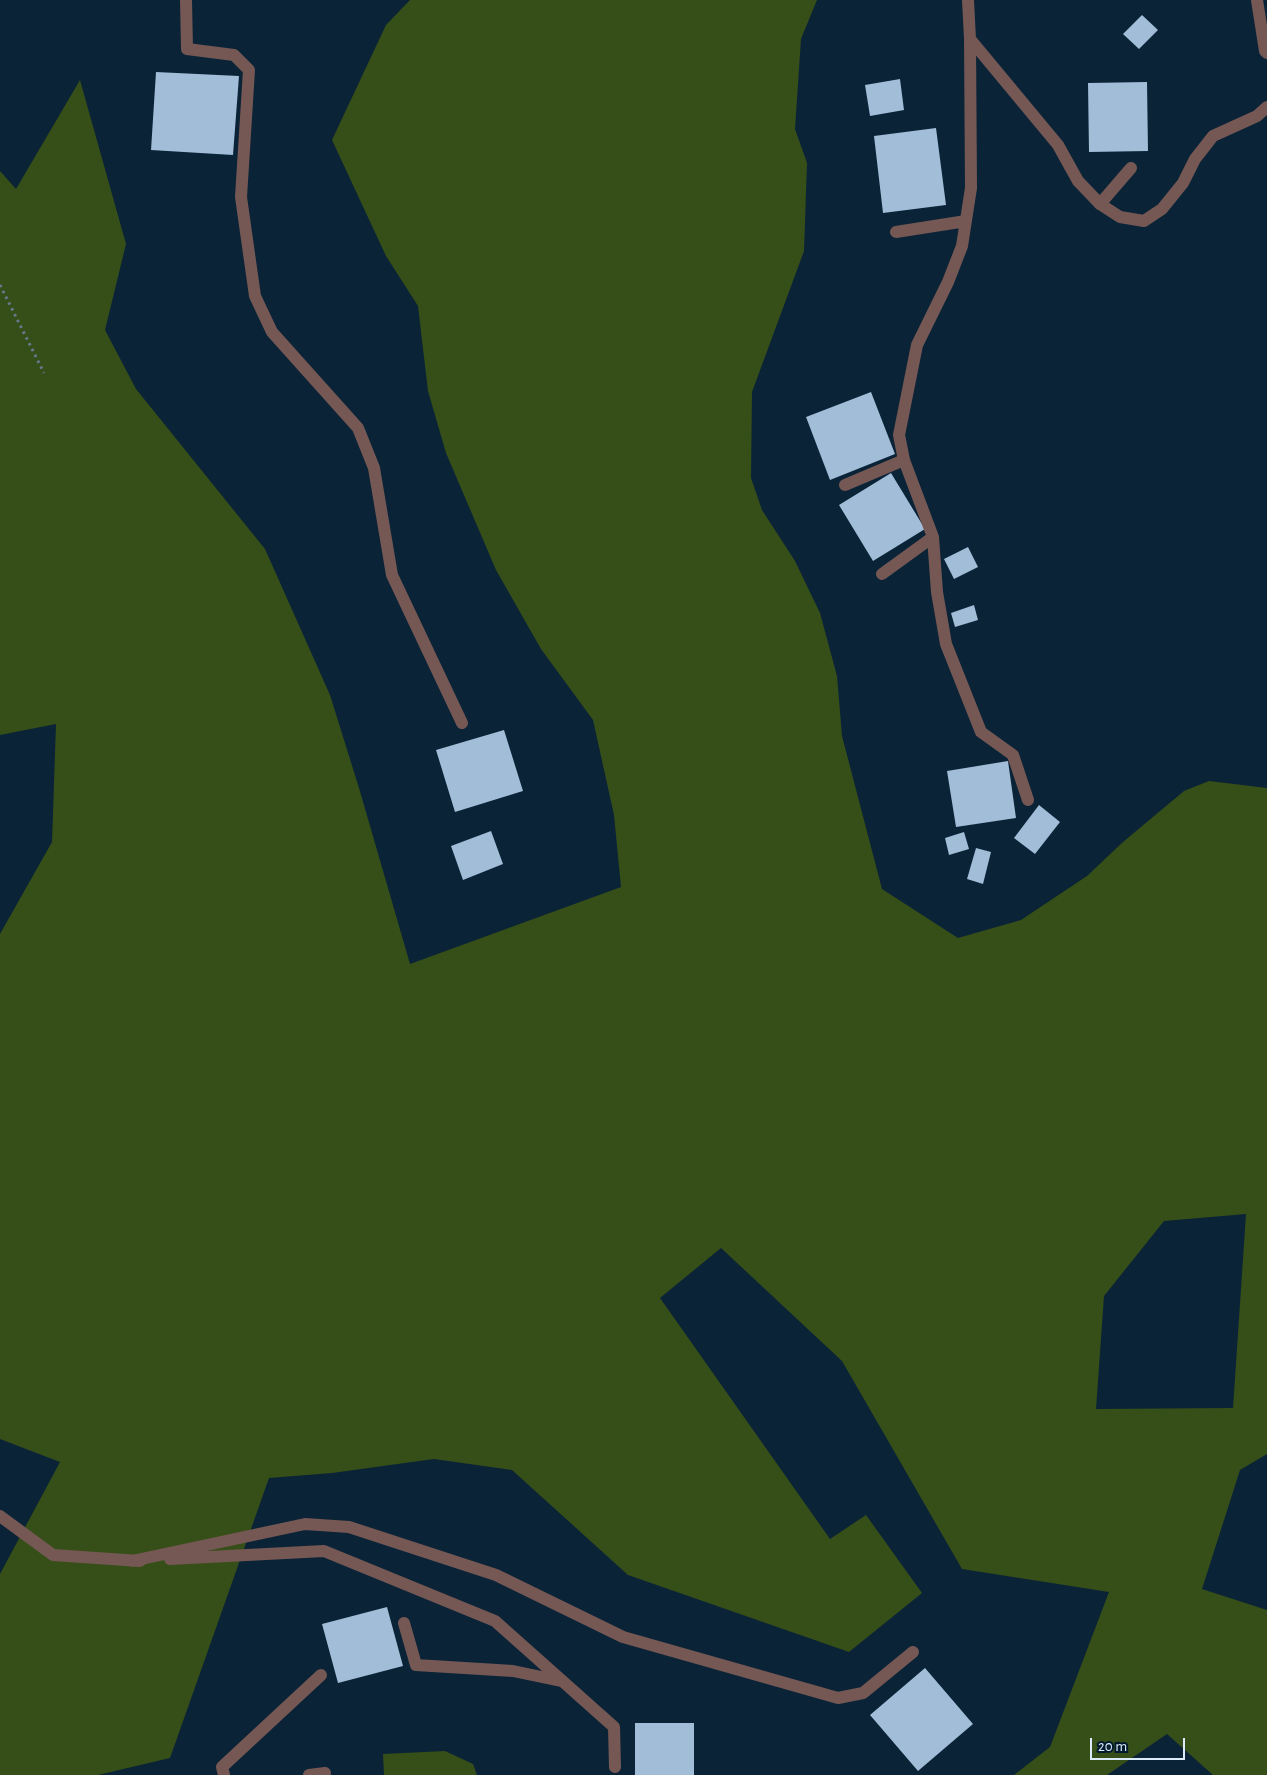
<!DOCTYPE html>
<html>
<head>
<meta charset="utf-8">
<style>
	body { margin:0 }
	#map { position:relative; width:1267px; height:1775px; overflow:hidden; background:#0b2337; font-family:"Alegreya Sans",sans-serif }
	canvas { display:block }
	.scale { position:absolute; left:1090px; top:1738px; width:95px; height:22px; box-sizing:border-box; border:2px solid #dcebf9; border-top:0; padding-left:6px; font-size:15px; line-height:18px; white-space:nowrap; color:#dcebf9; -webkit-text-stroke:4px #021a2d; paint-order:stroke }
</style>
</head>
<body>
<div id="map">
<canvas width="1267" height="1775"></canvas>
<div class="scale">20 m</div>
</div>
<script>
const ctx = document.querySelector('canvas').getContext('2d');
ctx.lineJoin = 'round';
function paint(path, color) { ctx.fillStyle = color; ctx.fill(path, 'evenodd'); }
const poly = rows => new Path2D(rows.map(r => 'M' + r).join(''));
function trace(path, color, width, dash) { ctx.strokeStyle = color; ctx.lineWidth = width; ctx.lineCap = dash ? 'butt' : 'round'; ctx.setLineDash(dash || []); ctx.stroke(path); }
paint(poly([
	[410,0,817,0,801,39,795,129,807,163,804,251,752,392,751,478,762,510,795,561,820,613,837,676,842,736,882,889,958,938,1021,920,1087,876,1123,842,1184,791,1209,781,1267,788,1267,1454,1240,1470,1202,1589,1267,1610,1267,1775,1213,1775,1167,1734,1107,1775,1014,1775,1050,1747,1109,1592,962,1569,842,1361,721,1248,660,1298,830,1539,866,1515,922,1593,849,1652,628,1575,512,1470,434,1459,332,1473,269,1478,170,1758,98,1775,0,1775,0,1574,60,1462,0,1439,0,934,52,842,56,724,0,735,0,171,16,189,80,80,126,244,105,330,136,389,265,549,330,695,359,788,410,964,621,887,614,815,593,720,541,649,496,570,446,453,428,391,418,306,386,256,332,140,386,25],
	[1246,1214,1233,1408,1096,1409,1104,1296,1164,1221],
	[445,1751,473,1764,477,1775,384,1775,383,1754]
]), '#364e18');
paint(poly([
	[1142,15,1158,30,1139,49,1123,34],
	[156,72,239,76,233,155,151,150],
	[900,79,904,110,870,116,865,85],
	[1147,82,1148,151,1089,152,1088,83],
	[936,128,946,205,883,213,874,136],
	[871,392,895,454,830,480,806,417],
	[891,473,925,529,873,561,839,505],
	[968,547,978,567,954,579,944,559],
	[974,605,978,620,955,627,951,613],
	[504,730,523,791,455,812,436,750],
	[1008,761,1016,818,956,827,947,771],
	[1039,805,1060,822,1035,854,1014,838],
	[491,831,503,864,463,880,451,846],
	[964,832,969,849,949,855,945,838],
	[976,848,991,852,983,884,967,879],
	[387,1607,403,1666,338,1683,322,1624],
	[925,1668,973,1724,918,1771,870,1715],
	[635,1723,694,1723,694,1775,635,1775]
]), '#a1bdd7');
trace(poly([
	[0,285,44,373]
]), '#667a8b', 3, [2.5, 4]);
trace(poly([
	[186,0,187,49,234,55,249,70,241,197,255,296,272,332,358,428,374,468,392,575,462,723],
	[1257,0,1265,51,1267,53],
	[970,39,971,188,962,246,948,282,917,345,899,435,904,460,933,537,937,592,946,644,981,732,1013,755,1028,800],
	[1100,204,1131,168],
	[896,232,966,221],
	[845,485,904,460],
	[882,574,933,537],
	[0,1516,53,1555,140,1561],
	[170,1559,324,1551,495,1621,614,1727,615,1767],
	[132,1561,305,1524,349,1527,496,1575,623,1637,838,1698,863,1693,913,1652],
	[404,1623,416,1665,513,1671,561,1681],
	[224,1775,222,1767,321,1675],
	[309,1775,325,1773,323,1775]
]), '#755854', 12);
trace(poly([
	[968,0,970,39,1058,145,1078,181,1100,204,1120,217,1144,221,1162,209,1183,183,1195,159,1213,136,1257,116,1267,107]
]), '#755854', 12);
</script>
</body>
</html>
